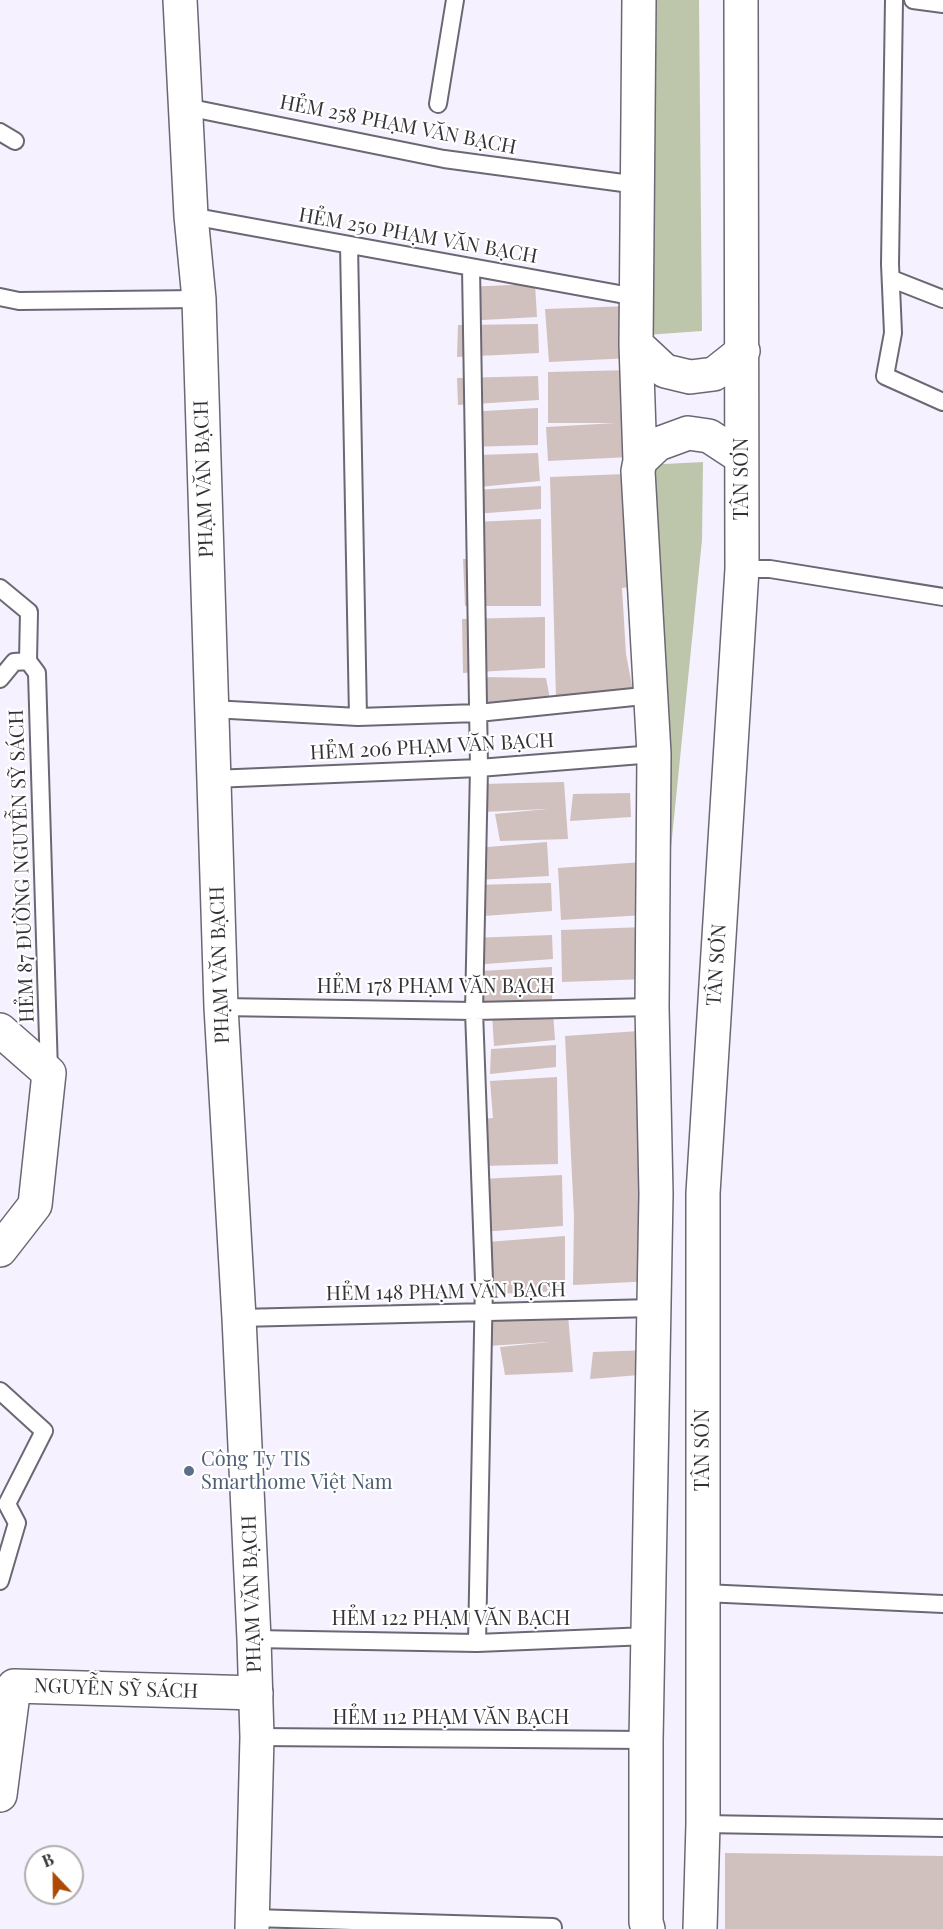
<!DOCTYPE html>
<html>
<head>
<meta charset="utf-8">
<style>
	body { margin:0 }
	#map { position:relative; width:943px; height:1929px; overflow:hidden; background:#f6f1fe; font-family:"Playfair Display",serif }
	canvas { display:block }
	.north { position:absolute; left:24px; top:1845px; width:60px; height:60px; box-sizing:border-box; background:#fff; border:2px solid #aeadaf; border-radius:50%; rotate:338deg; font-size:16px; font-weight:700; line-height:24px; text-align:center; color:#343237 }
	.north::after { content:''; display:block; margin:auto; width:21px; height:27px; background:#ac4b04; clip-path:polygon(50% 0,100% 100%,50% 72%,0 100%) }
</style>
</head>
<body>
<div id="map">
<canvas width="943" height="1929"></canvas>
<div class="north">B</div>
</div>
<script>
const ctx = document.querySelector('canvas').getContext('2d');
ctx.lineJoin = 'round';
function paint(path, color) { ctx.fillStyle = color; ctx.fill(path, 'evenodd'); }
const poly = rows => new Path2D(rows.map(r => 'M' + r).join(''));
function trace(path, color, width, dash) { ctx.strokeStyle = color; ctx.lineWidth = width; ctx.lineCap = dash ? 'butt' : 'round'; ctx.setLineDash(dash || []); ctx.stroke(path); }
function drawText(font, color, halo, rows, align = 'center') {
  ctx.font = font + ' "Playfair Display",serif'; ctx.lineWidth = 4.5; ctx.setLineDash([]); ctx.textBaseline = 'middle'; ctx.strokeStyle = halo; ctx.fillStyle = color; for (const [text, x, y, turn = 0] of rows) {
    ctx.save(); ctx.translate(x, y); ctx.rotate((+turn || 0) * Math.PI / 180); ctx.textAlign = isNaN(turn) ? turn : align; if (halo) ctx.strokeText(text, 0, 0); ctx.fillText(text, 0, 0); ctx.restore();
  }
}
paint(poly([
	[646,0,699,0,702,331,646,335],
	[703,462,702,540,660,957,645,465]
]), '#bdc6aa');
paint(poly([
	[535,284,537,317,465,321,464,287],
	[630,306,632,358,549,362,545,309],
	[538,324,539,353,457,357,458,325],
	[632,370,630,457,548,461,546,427,616,423,548,423,548,372],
	[538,376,539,400,458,405,457,378],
	[538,408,538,445,466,447,466,412],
	[538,453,540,481,479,487,477,455],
	[624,474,630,587,622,588,626,654,633,691,556,699,550,477],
	[541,486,541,509,474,514,475,490],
	[541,519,541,606,465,606,463,559,476,559,474,522],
	[545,617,545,668,463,673,462,619],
	[483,677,546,678,550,699,483,706],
	[564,782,568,839,500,841,495,814,547,809,483,812,482,784],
	[630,793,631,817,570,821,573,794],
	[547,842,549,876,477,880,476,848],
	[643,862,645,915,561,920,558,868],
	[551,883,552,911,470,917,471,885],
	[645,927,647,979,562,982,561,930],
	[552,935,553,959,472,965,470,938],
	[552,967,552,1003,481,1007,480,971],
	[553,1012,555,1040,494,1046,492,1014],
	[639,1031,653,1281,573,1285,574,1216,565,1036],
	[556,1045,556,1067,490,1074,491,1049],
	[557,1077,558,1164,482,1166,480,1119,493,1118,490,1081],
	[562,1175,563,1226,481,1232,480,1179],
	[565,1236,565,1291,494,1294,487,1286,487,1242],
	[568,1315,573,1372,505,1375,500,1347,549,1342,488,1346,486,1317],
	[651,1350,652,1374,590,1379,593,1352],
	[725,1853,943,1856,943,1929,725,1929]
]), '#d0c1be');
const lane = poly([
	[894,0,890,264,893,333,885,376,943,402],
	[913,0,943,4],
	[438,104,455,0],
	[186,107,444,159,638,185],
	[0,132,15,141],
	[191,216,636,297],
	[349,245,358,717],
	[471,267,479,768,474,1011,484,1281,477,1643],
	[892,279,943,299],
	[0,297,19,301,199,299],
	[742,569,770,569,943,597],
	[0,588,29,612,28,661],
	[28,661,37,673,49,1072],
	[0,679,14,662,28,661],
	[212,709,358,717,478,713,653,695],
	[213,779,479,768,654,754],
	[221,1007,474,1011,652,1007],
	[239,1318,654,1308],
	[0,1391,44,1431,7,1504,17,1523,0,1581],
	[704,1593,943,1604],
	[254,1639,477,1643,648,1636],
	[257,1737,646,1740],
	[703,1824,943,1828],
	[253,1918,553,1927]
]);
const street = poly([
	[0,1030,49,1073,35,1205,0,1250],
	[0,1795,14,1686,256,1693]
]);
const secondary = poly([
	[180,0,191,216,199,299,221,1007,239,1318,254,1639,257,1737,252,1929],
	[639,0,636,344,640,461,638,471,654,754,652,1007,656,1194,646,1740,646,1922,648,1929],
	[636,344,665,371,690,377,714,374,743,351],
	[640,461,658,444,688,433,709,436,741,457],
	[700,1929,703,1824,703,1193,742,569,741,0]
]);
trace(lane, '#6c6873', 20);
trace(street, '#6c6873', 36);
trace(secondary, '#6c6873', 36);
trace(lane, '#fff', 16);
trace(street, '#fff', 33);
trace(secondary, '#fff', 33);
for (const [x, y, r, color] of [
	[189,1471,6,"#5c6f8a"]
]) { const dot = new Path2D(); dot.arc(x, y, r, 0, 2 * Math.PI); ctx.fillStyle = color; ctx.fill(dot); trace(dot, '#fff', 2); }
drawText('20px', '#343237', '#fff', [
	["HẺM 258 PHẠM VĂN BẠCH",398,125,11],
	["HẺM 250 PHẠM VĂN BẠCH",418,236,10],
	["PHẠM VĂN BẠCH",204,479,-92],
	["TÂN SƠN",742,479,-90],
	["HẺM 206 PHẠM VĂN BẠCH",432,747,-3],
	["HẺM 87 ĐƯỜNG NGUYỄN SỸ SÁCH",22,866,-92],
	["PHẠM VĂN BẠCH",220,965,-92],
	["TÂN SƠN",717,965,-86],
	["HẺM 178 PHẠM VĂN BẠCH",436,987],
	["HẺM 148 PHẠM VĂN BẠCH",446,1292,-1],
	["TÂN SƠN",703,1450,-90],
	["PHẠM VĂN BẠCH",252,1594,-92],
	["HẺM 122 PHẠM VĂN BẠCH",451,1619],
	["NGUYỄN SỸ SÁCH",116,1689,2],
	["HẺM 112 PHẠM VĂN BẠCH",451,1718]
]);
drawText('20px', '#4e5e75', '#fff', [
	["Công Ty TIS",201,1460],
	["Smarthome Việt Nam",201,1483]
], 'left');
</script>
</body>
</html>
